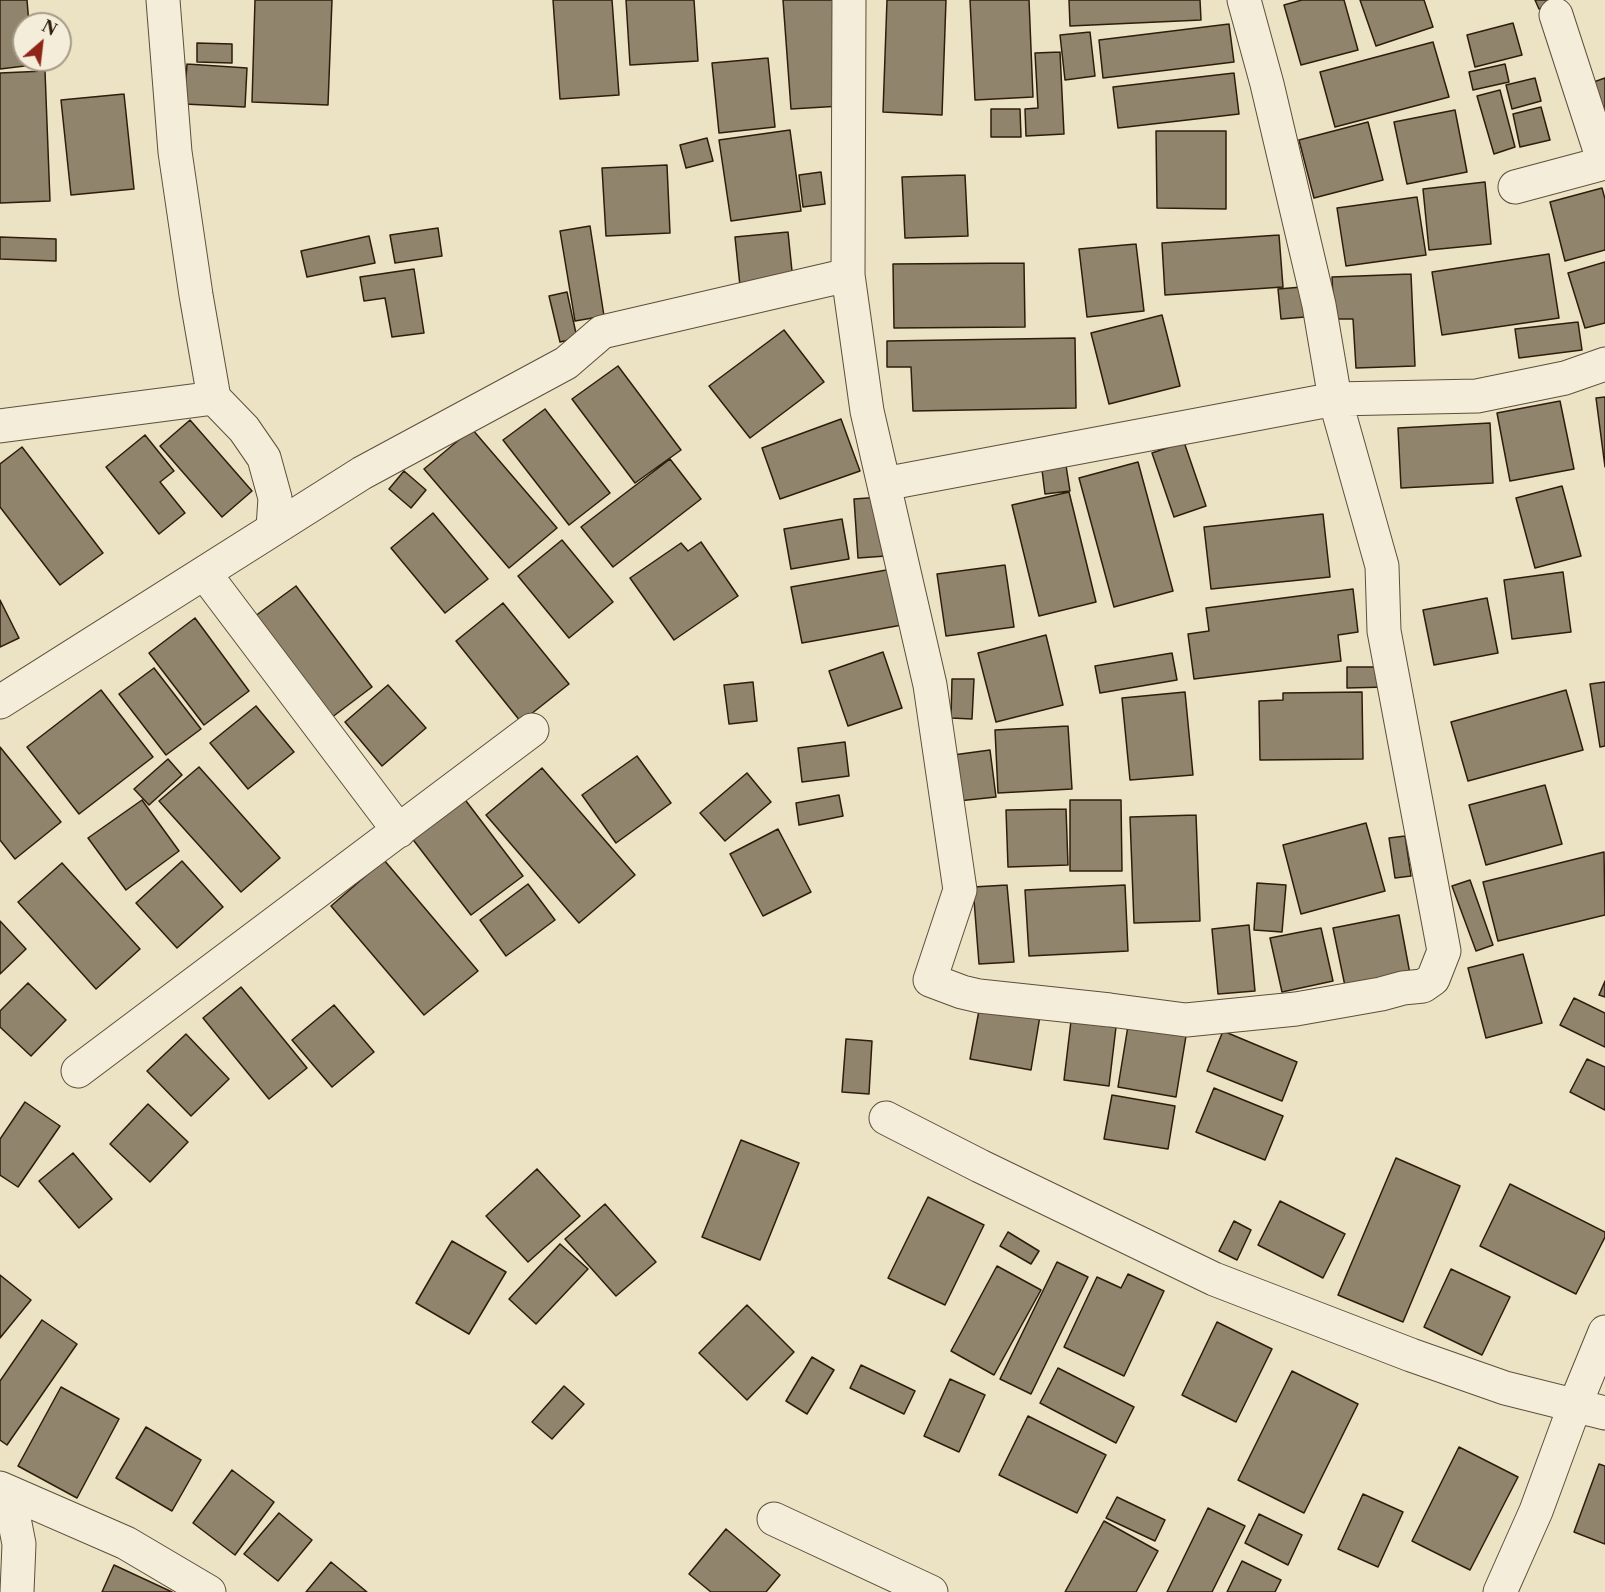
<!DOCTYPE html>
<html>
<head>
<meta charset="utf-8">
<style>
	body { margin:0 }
	#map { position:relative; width:1605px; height:1592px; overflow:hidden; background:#ece3c5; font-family:"Libre Caslon Text",serif }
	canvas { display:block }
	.north { position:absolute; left:12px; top:12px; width:60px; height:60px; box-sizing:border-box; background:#f3edd9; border:2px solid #a59a87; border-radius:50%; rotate:28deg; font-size:16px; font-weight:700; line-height:24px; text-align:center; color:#2f1d0c }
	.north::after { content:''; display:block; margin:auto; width:21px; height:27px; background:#8f2418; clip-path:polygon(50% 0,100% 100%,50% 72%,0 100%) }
</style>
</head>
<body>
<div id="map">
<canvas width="1605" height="1592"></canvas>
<div class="north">N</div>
</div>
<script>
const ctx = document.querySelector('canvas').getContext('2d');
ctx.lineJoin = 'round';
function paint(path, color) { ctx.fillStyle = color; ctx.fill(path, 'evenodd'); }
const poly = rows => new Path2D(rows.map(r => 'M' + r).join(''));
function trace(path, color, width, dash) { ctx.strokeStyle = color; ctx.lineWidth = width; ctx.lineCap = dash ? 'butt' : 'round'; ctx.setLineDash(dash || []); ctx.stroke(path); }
const building = poly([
	[0,0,27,0,29,24,24,24,24,60,33,60,33,65,0,69,0,0],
	[255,0,332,0,328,105,252,102,255,0],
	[553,0,612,0,619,95,560,99,553,0],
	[626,0,694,0,698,61,630,65,626,0],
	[783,0,834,0,841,106,791,109,783,0],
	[887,0,946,0,942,115,883,112,887,0],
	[970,0,1029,0,1033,97,975,100,970,0],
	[1069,0,1200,0,1201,20,1070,26,1069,0],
	[1302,0,1344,0,1358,50,1301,65,1284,5,1302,0],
	[1360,0,1424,0,1433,27,1376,46,1360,0],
	[1535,0,1563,0,1539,9,1535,0],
	[1513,23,1522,55,1475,67,1467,35,1513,23],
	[1229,24,1234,62,1103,78,1099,40,1229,24],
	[1090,32,1095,76,1065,80,1060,35,1090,32],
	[1433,42,1449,97,1335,127,1320,72,1433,42],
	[197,43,232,44,232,63,197,62,197,43],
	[1060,52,1064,134,1026,136,1025,109,1038,108,1035,53,1060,52],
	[768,58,775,127,719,133,712,63,768,58],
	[187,64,247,68,245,107,184,104,187,64],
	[1505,64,1509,82,1473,90,1469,72,1505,64],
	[45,71,50,201,0,203,0,73,45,71],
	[1234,73,1239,114,1118,128,1113,87,1234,73],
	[1535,78,1541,101,1512,109,1506,85,1535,78],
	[1605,78,1605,135,1588,84,1605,78],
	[1500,90,1515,147,1494,154,1477,96,1500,90],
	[124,94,134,189,71,195,61,100,124,94],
	[1541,107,1550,140,1520,147,1513,114,1541,107],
	[991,109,1020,109,1021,137,991,137,991,109],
	[1455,110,1467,172,1407,184,1394,122,1455,110],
	[1368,122,1383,180,1314,198,1299,140,1368,122],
	[790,130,801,211,731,221,719,140,790,130],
	[1156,131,1226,131,1226,209,1157,208,1156,131],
	[707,138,713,161,686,168,680,145,707,138],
	[667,165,670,233,606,236,602,168,667,165],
	[821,172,825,204,803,207,799,175,821,172],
	[965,175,968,236,905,238,902,177,965,175],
	[1485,182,1491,244,1429,250,1423,189,1485,182],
	[1602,188,1605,199,1605,250,1565,261,1550,202,1602,188],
	[1417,197,1426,255,1346,266,1337,208,1417,197],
	[590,226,604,316,575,321,560,231,590,226],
	[438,228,442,256,395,263,390,235,438,228],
	[788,232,793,281,740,286,735,237,788,232],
	[1279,235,1283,287,1165,295,1162,243,1279,235],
	[369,236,375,263,307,277,301,251,369,236],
	[0,237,56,239,56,261,0,259,0,237],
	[1136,244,1144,311,1087,317,1079,249,1136,244],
	[1549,254,1559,318,1442,335,1432,272,1549,254],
	[1605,262,1605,323,1585,328,1568,273,1605,262],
	[1024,263,1025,327,894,328,893,264,1024,263],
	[414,269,424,333,392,337,385,298,364,301,360,277,414,269],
	[1411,274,1415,366,1356,368,1353,319,1334,319,1332,277,1411,274],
	[1302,287,1305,317,1281,319,1278,289,1302,287],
	[567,292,577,338,560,342,549,296,567,292],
	[1162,315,1180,386,1109,404,1091,333,1162,315],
	[1578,322,1582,350,1519,358,1515,329,1578,322],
	[784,330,824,382,750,438,709,386,784,330],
	[1075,338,1076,408,913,411,911,367,887,367,887,341,1075,338],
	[618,366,681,450,635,483,572,399,618,366],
	[1605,397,1605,467,1596,398,1605,397],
	[1560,401,1574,469,1510,481,1497,413,1560,401],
	[545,409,610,493,569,525,503,440,545,409],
	[841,419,860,471,780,499,762,448,841,419],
	[190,420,252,491,222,517,160,446,190,420],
	[1490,423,1493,483,1401,488,1398,428,1490,423],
	[472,429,557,528,509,568,424,469,472,429],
	[145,435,174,471,160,482,185,513,159,534,106,467,145,435],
	[1184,442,1206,506,1174,517,1152,453,1184,442],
	[22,447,103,553,60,585,0,507,0,464,22,447],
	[670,459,701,499,613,567,581,527,670,459],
	[1065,459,1070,491,1045,494,1041,462,1065,459],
	[1138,462,1173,591,1114,607,1079,478,1138,462],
	[404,471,426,490,411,508,389,489,404,471],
	[1562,486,1581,556,1535,568,1516,498,1562,486],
	[1069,492,1096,602,1039,616,1012,505,1069,492],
	[882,497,886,556,858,558,854,499,882,497],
	[433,513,488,579,445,613,391,548,433,513],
	[1323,514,1330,577,1211,589,1204,527,1323,514],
	[842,519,849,559,791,569,784,529,842,519],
	[562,540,613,602,569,638,518,576,562,540],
	[701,542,738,596,674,640,630,578,681,543,688,551,701,542],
	[1005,565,1014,627,946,636,937,574,1005,565],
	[892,569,902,625,802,643,791,587,892,569],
	[1563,572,1571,632,1512,639,1504,580,1563,572],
	[296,586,372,687,323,724,247,622,296,586],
	[1353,589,1358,632,1338,635,1341,661,1194,679,1188,634,1209,631,1206,608,1353,589],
	[1487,598,1498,653,1434,665,1423,610,1487,598],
	[0,600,19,638,0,647,0,600],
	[503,603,569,684,521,722,456,641,503,603],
	[195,618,249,691,204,725,149,653,195,618],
	[1046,635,1063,705,996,722,978,653,1046,635],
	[883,652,902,708,848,726,829,671,883,652],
	[1172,653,1177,680,1100,693,1095,666,1172,653],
	[1347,667,1386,667,1387,687,1347,688,1347,667],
	[154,668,201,729,166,755,119,694,154,668],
	[952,679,974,679,972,719,951,718,952,679],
	[753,682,757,721,729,724,724,685,753,682],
	[1605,682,1605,746,1600,747,1590,684,1605,682],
	[388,685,426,728,382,766,345,722,388,685],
	[101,690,153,757,79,814,27,747,101,690],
	[1566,690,1583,750,1468,781,1451,722,1566,690],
	[1185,692,1193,775,1130,780,1122,698,1185,692],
	[1362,692,1363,759,1260,760,1259,701,1283,700,1283,693,1362,692],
	[256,706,294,752,248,789,210,743,256,706],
	[1068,726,1072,789,998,793,995,730,1068,726],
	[845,742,849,776,802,782,798,748,845,742],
	[0,747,61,822,15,859,0,840,0,747],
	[990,750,996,797,958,801,953,755,990,750],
	[637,756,671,803,616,843,582,795,637,756],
	[168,759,182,775,149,805,134,789,168,759],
	[199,767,280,858,241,892,159,801,199,767],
	[542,768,635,875,579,923,486,815,542,768],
	[747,773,771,802,725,841,700,813,747,773],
	[1545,785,1562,844,1486,865,1469,805,1545,785],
	[839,795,843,816,799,825,796,803,839,795],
	[463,797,523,876,471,915,411,837,463,797],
	[142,800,179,851,126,890,88,838,142,800],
	[1070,800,1121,800,1122,871,1070,871,1070,800],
	[1066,809,1068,865,1008,867,1006,810,1066,809],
	[1196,815,1200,921,1134,923,1130,817,1196,815],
	[1366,823,1385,891,1301,914,1283,845,1366,823],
	[778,829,811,892,763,916,730,854,778,829],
	[1405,836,1411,876,1395,878,1389,838,1405,836],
	[1604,852,1605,915,1498,941,1483,882,1604,852],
	[384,860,478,971,424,1015,331,906,384,860],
	[182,861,223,907,177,948,136,903,182,861],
	[62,863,140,949,96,989,18,902,62,863],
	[1470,880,1493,945,1476,951,1452,886,1470,880],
	[1257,883,1286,885,1282,932,1254,930,1257,883],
	[528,884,555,920,506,956,480,920,528,884],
	[1007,885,1014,962,979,964,973,887,1007,885],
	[1125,885,1128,951,1029,956,1025,890,1125,885],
	[1399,915,1410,974,1345,986,1333,928,1399,915],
	[0,921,26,949,0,974,0,921],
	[1249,925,1255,991,1218,994,1212,929,1249,925],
	[1321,928,1333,981,1282,992,1270,938,1321,928],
	[1523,954,1542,1023,1486,1038,1468,968,1523,954],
	[1605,981,1605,997,1599,995,1605,981],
	[28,983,66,1020,31,1056,0,1027,0,1011,28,983],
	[241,987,307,1068,269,1099,203,1018,241,987],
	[1574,998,1605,1013,1605,1047,1560,1025,1574,998],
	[334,1005,374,1052,332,1087,292,1040,334,1005],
	[980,1005,1040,1016,1031,1070,970,1059,980,1005],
	[1071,1021,1116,1027,1109,1086,1064,1080,1071,1021],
	[1128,1026,1186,1036,1176,1097,1118,1087,1128,1026],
	[1223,1031,1297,1062,1282,1101,1207,1071,1223,1031],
	[186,1034,229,1079,191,1116,147,1071,186,1034],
	[846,1039,872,1041,869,1094,842,1092,846,1039],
	[1587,1059,1605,1067,1605,1110,1570,1092,1587,1059],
	[1214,1088,1283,1116,1265,1160,1196,1132,1214,1088],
	[1112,1095,1175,1106,1168,1149,1104,1139,1112,1095],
	[25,1102,60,1126,18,1187,0,1175,0,1139,25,1102],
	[148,1104,188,1142,150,1182,110,1144,148,1104],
	[741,1140,799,1163,760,1260,702,1237,741,1140],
	[73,1153,112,1199,79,1228,39,1181,73,1153],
	[1396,1158,1460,1186,1403,1322,1338,1295,1396,1158],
	[537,1169,580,1216,528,1262,486,1216,537,1169],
	[1510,1184,1605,1232,1605,1237,1576,1294,1480,1246,1510,1184],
	[928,1197,984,1225,945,1305,888,1278,928,1197],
	[1280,1201,1345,1234,1323,1278,1258,1245,1280,1201],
	[605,1204,656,1262,616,1296,565,1239,605,1204],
	[1234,1221,1251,1230,1237,1260,1219,1251,1234,1221],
	[1008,1232,1039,1251,1031,1264,1000,1246,1008,1232],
	[452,1241,506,1272,469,1334,416,1303,452,1241],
	[560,1244,588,1269,536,1324,509,1299,560,1244],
	[1057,1262,1088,1277,1031,1394,1000,1379,1057,1262],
	[997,1266,1041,1290,994,1375,951,1351,997,1266],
	[1451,1269,1510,1297,1482,1355,1424,1327,1451,1269],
	[1128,1274,1164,1291,1124,1376,1064,1347,1097,1277,1121,1288,1128,1274],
	[0,1275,31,1300,0,1338,0,1275],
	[747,1305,794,1352,747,1400,699,1353,747,1305],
	[42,1320,77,1344,7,1445,0,1440,0,1381,42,1320],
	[1217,1322,1272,1349,1236,1422,1182,1395,1217,1322],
	[812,1357,834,1370,807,1414,786,1401,812,1357],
	[861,1365,915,1391,904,1414,850,1388,861,1365],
	[1058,1368,1134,1407,1116,1443,1040,1403,1058,1368],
	[1292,1371,1358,1404,1304,1513,1238,1480,1292,1371],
	[950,1379,985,1395,959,1452,924,1436,950,1379],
	[564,1386,584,1404,552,1439,532,1422,564,1386],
	[61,1387,119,1419,77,1498,18,1466,61,1387],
	[1028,1416,1106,1455,1077,1513,999,1475,1028,1416],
	[146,1427,201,1460,172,1511,116,1478,146,1427],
	[1459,1447,1518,1477,1470,1570,1412,1541,1459,1447],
	[1599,1464,1605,1466,1605,1544,1574,1532,1599,1464],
	[232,1470,274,1502,235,1555,193,1523,232,1470],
	[1363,1494,1403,1512,1378,1567,1338,1549,1363,1494],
	[1117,1497,1165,1520,1155,1541,1106,1518,1117,1497],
	[1208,1508,1245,1526,1212,1592,1167,1592,1208,1508],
	[279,1513,312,1540,278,1581,244,1554,279,1513],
	[1259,1514,1302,1535,1288,1565,1245,1543,1259,1514],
	[1104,1521,1158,1551,1136,1592,1065,1592,1104,1521],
	[726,1529,780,1575,766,1592,711,1592,689,1574,726,1529],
	[1242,1561,1281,1580,1275,1592,1227,1592,1242,1561],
	[331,1562,367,1592,306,1592,331,1562],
	[114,1565,172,1592,102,1592,114,1565]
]);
paint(building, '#91846c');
trace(building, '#2f1d0c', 1.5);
const minor = poly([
	[163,0,175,152,196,295,214,398,244,429,264,458,275,498,273,528],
	[849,0,848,275,867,411,930,685,960,890,930,980,962,992,979,996,1110,1010,1186,1020,1296,1009,1381,994,1403,988,1423,986,1433,979,1444,951,1384,631,1382,566,1335,399,1319,305,1267,84,1244,0],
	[1556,15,1604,163],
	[1515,187,1605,163],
	[0,426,214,398],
	[884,484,1335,399,1477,396,1565,378,1605,364],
	[205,574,399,831],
	[0,702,362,473,566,363,602,332,848,275],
	[78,1071,532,730],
	[886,1118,980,1166,1214,1279,1411,1355,1505,1388,1605,1413],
	[0,1488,126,1543,209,1592],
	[9,1493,19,1544,17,1592],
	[774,1519,931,1592],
	[1500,1592,1536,1511,1575,1405,1605,1332]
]);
trace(minor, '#5e4e3a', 35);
trace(minor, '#f3edd9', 33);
</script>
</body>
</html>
